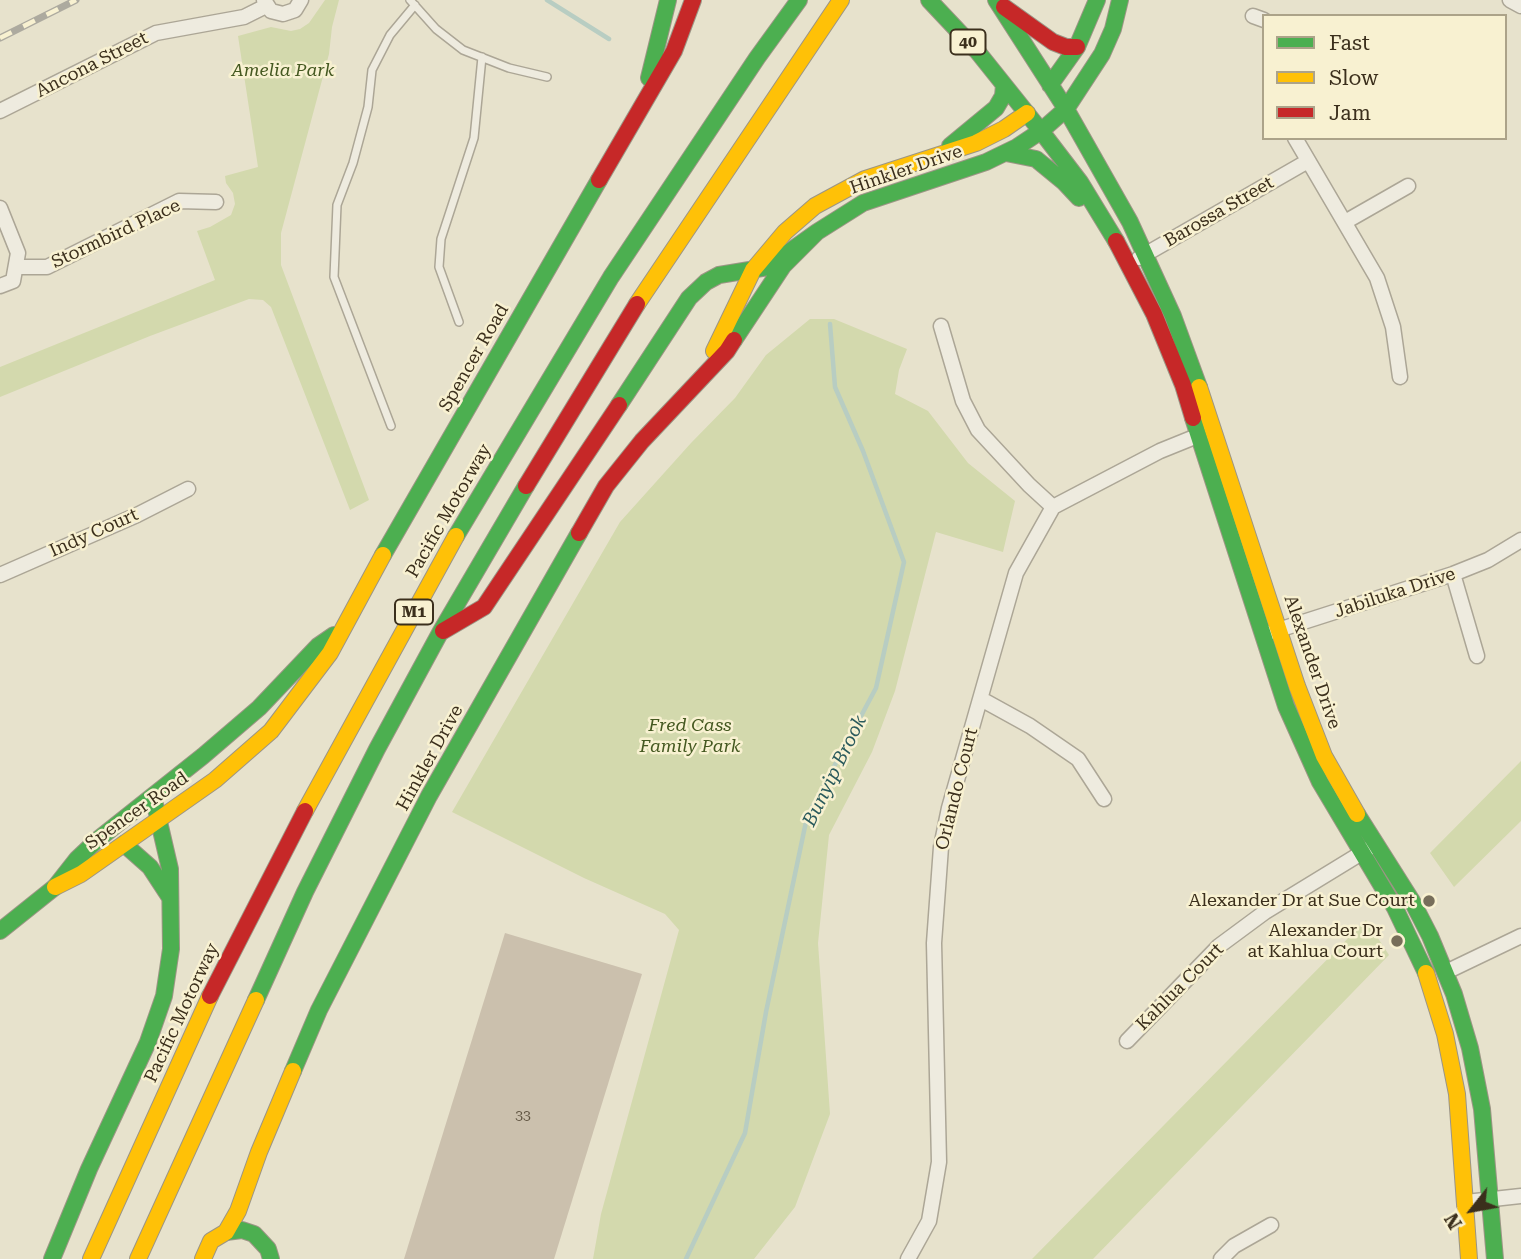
<!DOCTYPE html>
<html>
<head>
<meta charset="utf-8">
<style>
	body { margin:0 }
	#map { position:relative; width:1521px; height:1259px; overflow:hidden; background:#e7e2cc; font-family:"Roboto Serif",serif }
	canvas { display:block }
	.legend { position:absolute; left:1262px; top:14px; width:245px; height:126px; box-sizing:border-box; background:#f8f1d1; border:2px solid #aca389; margin:0; padding:9px 12px; list-style:none; font-size:21px; color:#3b2f1c }
	.legend li { display:flex; align-items:center; gap:14px; height:35px }
	.legend b { width:35px; border:2px solid #aca389 }
	.north { position:absolute; left:1437px; top:1175px; width:70px; height:70px; -webkit-text-stroke:5px #f8f1d1; paint-order:stroke; rotate:239deg; font-size:19px; font-weight:700; line-height:28px; text-align:center; color:#3b2f1c }
	.north::after { content:''; display:block; margin:auto; width:24px; height:32px; background:#3b2f1c; clip-path:polygon(50% 0,100% 100%,50% 72%,0 100%) }
</style>
</head>
<body>
<div id="map">
<canvas width="1521" height="1259"></canvas>
<ul class="legend">
<li><b style="height:9px;background:#4caf50"></b>Fast</li>
<li><b style="height:9px;background:#ffc107"></b>Slow</li>
<li><b style="height:9px;background:#c62828"></b>Jam</li>
</ul>
<div class="north">N</div>
</div>
<script>
const ctx = document.querySelector('canvas').getContext('2d');
ctx.lineJoin = 'round';
function paint(path, color) { ctx.fillStyle = color; ctx.fill(path, 'evenodd'); }
const poly = rows => new Path2D(rows.map(r => 'M' + r).join(''));
function trace(path, color, width, dash) { ctx.strokeStyle = color; ctx.lineWidth = width; ctx.lineCap = dash ? 'butt' : 'round'; ctx.setLineDash(dash || []); ctx.stroke(path); }
function drawText(font, color, halo, rows, align = 'center') {
  ctx.font = font + ' "Roboto Serif",serif'; ctx.lineWidth = 5; ctx.setLineDash([]); ctx.textBaseline = 'middle'; ctx.strokeStyle = halo; ctx.fillStyle = color; for (const [text, x, y, turn = 0] of rows) {
    ctx.save(); ctx.translate(x, y); ctx.rotate((+turn || 0) * Math.PI / 180); ctx.textAlign = isNaN(turn) ? turn : align; if (halo) ctx.strokeText(text, 0, 0); ctx.fillText(text, 0, 0); ctx.restore();
  }
}
paint(poly([
	[325,0,339,0,332,27,329,54,281,233,281,265,369,500,350,510,271,307,263,300,249,299,150,336,0,397,0,367,215,280,197,231,210,227,231,215,235,204,233,193,226,183,225,176,258,167,238,36,271,27,291,31,300,29,309,23],
	[810,319,834,319,907,349,899,370,895,394,928,411,968,463,1015,501,1003,552,936,532,895,691,872,752,829,835,818,943,830,1114,795,1207,754,1259,593,1259,601,1214,679,930,665,914,584,878,452,812,620,522,691,443,735,398,766,355],
	[1521,761,1521,821,1454,887,1430,853],
	[1366,920,1389,955,1093,1259,1032,1259]
]), '#d3d9ad');
trace(poly([
	[547,0,609,39],
	[686,1259,745,1133,766,1012,807,817,876,688,904,562,863,451,835,387,830,324]
]), '#b8cdc2', 4.5);
paint(poly([
	[505,933,642,974,554,1259,404,1259]
]), '#cbc0ad');
const lane = poly([
	[410,0,436,29,463,50,509,68,547,77],
	[459,322,439,267,441,239,474,138,482,57],
	[391,426,334,277,337,205,353,163,368,107,372,70,390,35,415,5]
]);
const street = poly([
	[264,0,271,11,283,14,295,10,301,0],
	[1510,0,1521,6],
	[1253,16,1264,20],
	[0,111,156,33,244,17,266,6],
	[1295,138,1377,278,1393,327,1400,377],
	[0,208,18,253,13,281,0,286],
	[1345,222,1408,186],
	[1139,258,1308,161],
	[16,267,47,267,179,201,216,202],
	[941,326,963,401,978,430,1029,485,1053,507],
	[1453,574,1477,656],
	[0,575,137,515,188,489],
	[1272,632,1453,574,1488,560,1521,540],
	[981,699,1030,726,1078,759,1104,799],
	[1446,972,1521,936],
	[1127,1041,1219,946,1265,912,1368,849],
	[1466,1202,1521,1196],
	[908,1259,929,1221,939,1162,934,943,941,847,949,808,1016,573,1053,507,1160,451,1207,432],
	[1221,1259,1234,1246,1271,1225]
]);
const fast = poly([
	[929,0,977,51,1041,131,1066,109,996,0],
	[1120,0,1113,29,1102,54,1066,109,1130,222,1173,316,1199,387],
	[649,78,668,0],
	[1050,85,1077,47,1097,0],
	[950,146,996,108,1003,96,1004,85],
	[1006,153,1036,159,1064,182,1079,198],
	[734,340,783,266,817,232,863,203,986,162,1017,147,1041,131,1080,182,1116,241],
	[619,405,689,298,706,282,719,275,768,267,817,232],
	[1193,418,1286,706,1320,782,1395,908,1426,973],
	[456,536,611,277,757,58,799,0],
	[383,555,599,180],
	[1357,814,1412,901,1430,936,1454,994,1470,1048,1482,1109,1495,1259],
	[124,844,150,867,169,896],
	[0,931,55,887,77,859,96,841,203,756,259,708,318,646,334,635],
	[256,1000,305,892,377,749,441,631,526,486],
	[293,1071,319,1010,429,796,579,533],
	[226,1232,242,1230,254,1234,268,1249,271,1259],
	[52,1259,89,1169,148,1042,164,996,171,949,170,869,153,796]
]);
const slow = poly([
	[637,304,841,0],
	[714,351,753,270,785,232,815,206,865,179,976,143,1004,129,1027,113],
	[1199,387,1297,686,1324,756,1357,814],
	[305,811,456,536],
	[55,887,81,874,215,780,271,731,330,653,383,555],
	[1426,973,1445,1034,1457,1094,1469,1259],
	[91,1259,210,996],
	[138,1259,256,1000],
	[203,1259,211,1241,226,1232,238,1211,259,1152,293,1071]
]);
const jam = poly([
	[1004,7,1053,42,1066,47,1077,47],
	[599,180,674,51,693,0],
	[1116,241,1154,314,1183,385,1193,418],
	[526,486,637,304],
	[579,533,606,486,642,441,727,351,734,340],
	[443,631,484,607,619,405],
	[210,996,305,811]
]);
trace(lane, '#aca696', 10);
trace(street, '#aca696', 17);
trace(fast, '#9c9585', 18);
trace(slow, '#9c9585', 18);
trace(jam, '#9c9585', 18);
trace(lane, '#eeebdf', 7);
trace(street, '#eeebdf', 14);
trace(fast, '#4caf50', 16);
trace(slow, '#ffc107', 16);
trace(jam, '#c62828', 16);
const rail = poly([
	[0,38,76,0]
]);
trace(rail, '#adaa9f', 7);
trace(rail, '#f8f1d1', 4.5, [13]);
for (const [x, y, r, color] of [
	[1429,901,7,"#776e5a"],
	[1397,941,7,"#776e5a"]
]) { const dot = new Path2D(); dot.arc(x, y, r, 0, 2 * Math.PI); ctx.fillStyle = color; ctx.fill(dot); trace(dot, '#f8f1d1', 2.5); }
drawText('14px', '#5f5340', null, [
	["33",523,1116]
]);
for (const [x, y, w] of [
	[968,42,35],
	[414,612,38]
]) { const box = new Path2D(); box.roundRect(x - w / 2, y - 12.5, w, 25, 5); ctx.fillStyle = '#f8f1d1'; ctx.fill(box); trace(box, '#3b2f1c', 2); }
drawText('bold 16px', '#3b2f1c', null, [
	["40",968,42],
	["M1",414,612]
]);
drawText('18px', '#3b2f1c', '#f8f1d1', [
	["Ancona Street",92,65,-27],
	["Hinkler Drive",906,170,-19],
	["Barossa Street",1219,212,-30],
	["Stormbird Place",116,234,-25],
	["Spencer Road",474,358,-60],
	["Pacific Motorway",449,511,-60],
	["Indy Court",94,533,-24],
	["Jabiluka Drive",1395,593,-18],
	["Alexander Drive",1312,662,71],
	["Hinkler Drive",430,758,-61],
	["Orlando Court",957,789,-76],
	["Spencer Road",137,811,-35],
	["Kahlua Court",1180,987,-45],
	["Pacific Motorway",182,1013,-65]
]);
drawText('italic 18px', '#455921', '#f8f1d1', [
	["Amelia Park",283,71],
	["Fred Cass",690,726],
	["Family Park",690,747]
]);
drawText('18px', '#3b2f1c', '#f8f1d1', [
	["Alexander Dr at Sue Court",1415,901],
	["Alexander Dr",1383,931],
	["at Kahlua Court",1383,952]
], 'right');
drawText('italic 19px', '#2a5a5c', '#f8f1d1', [
	["Bunyip Brook",835,771,-64]
]);
</script>
</body>
</html>
